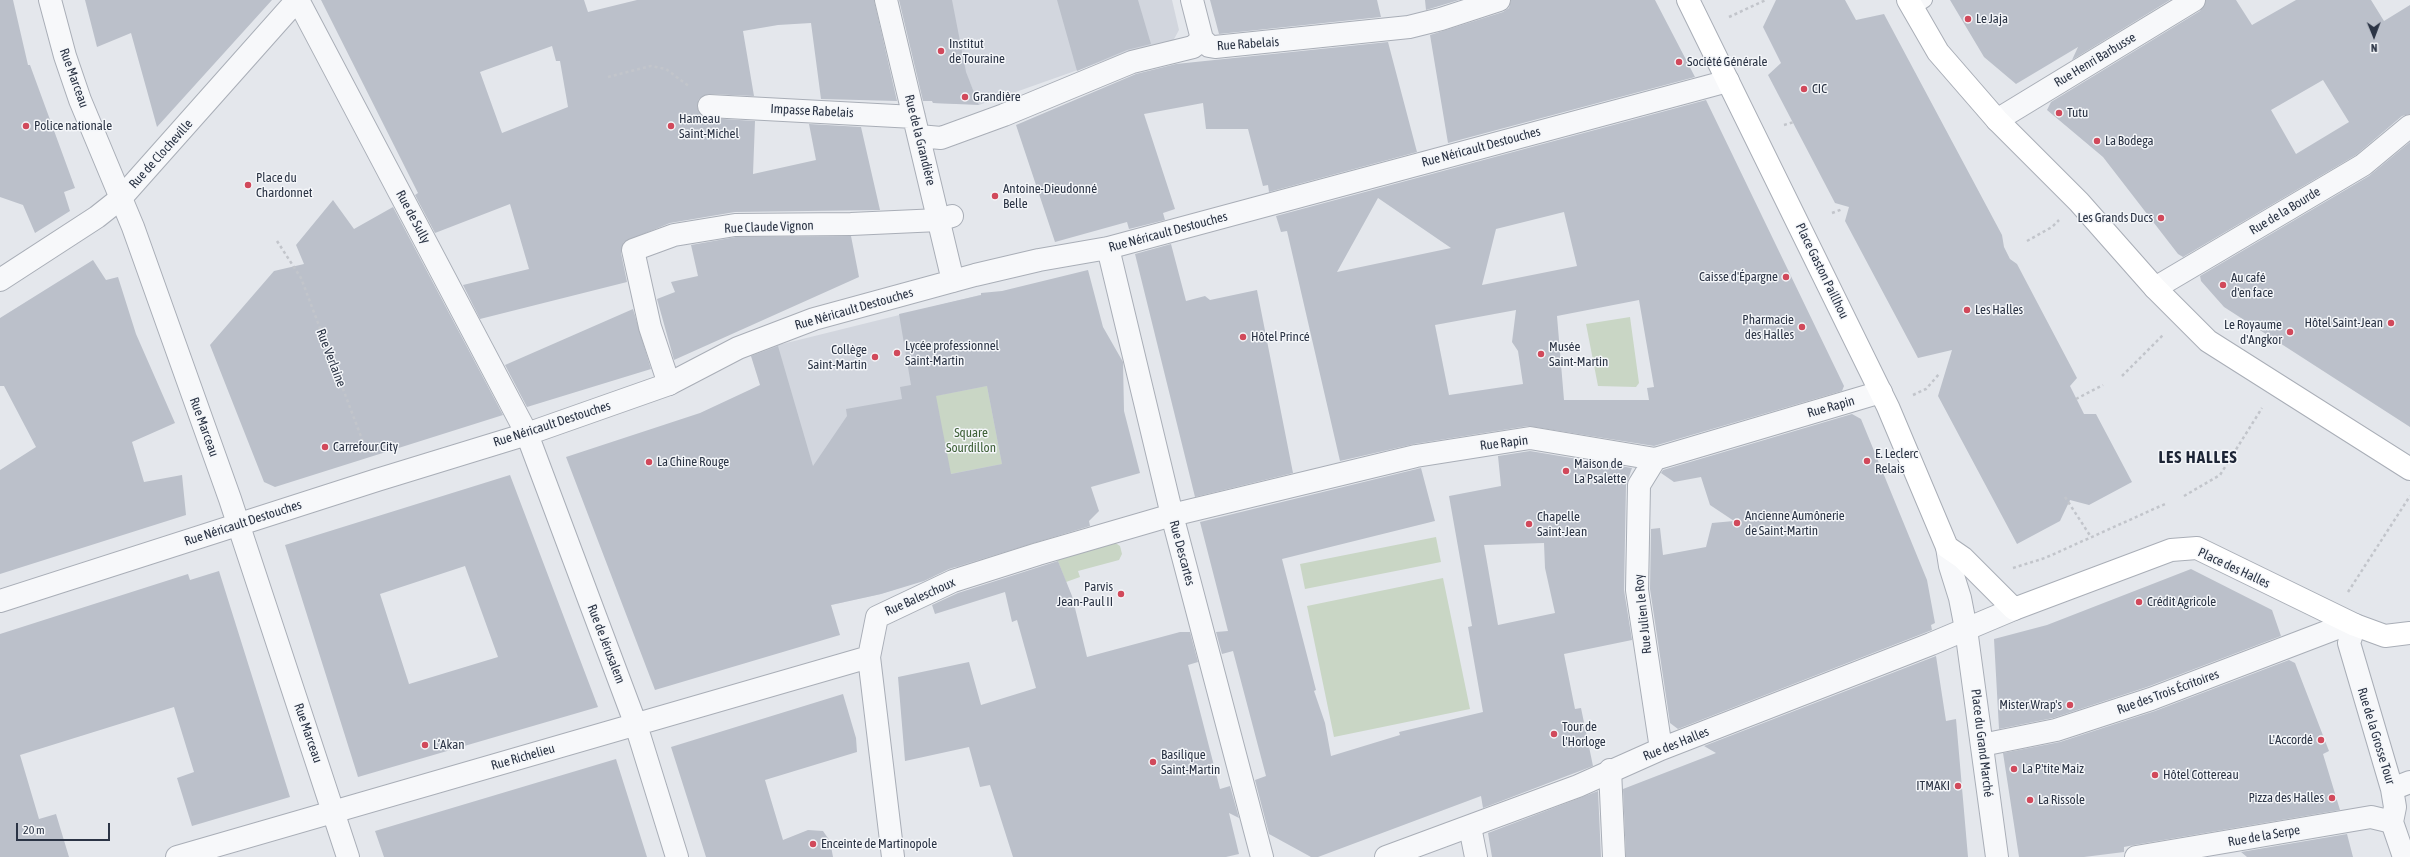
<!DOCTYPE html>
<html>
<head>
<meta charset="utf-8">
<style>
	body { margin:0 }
	#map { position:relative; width:2410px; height:857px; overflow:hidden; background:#e4e7ec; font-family:"Asap Condensed",sans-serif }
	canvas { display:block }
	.north { position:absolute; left:2354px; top:16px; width:40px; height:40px; -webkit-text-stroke:3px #f4f6f9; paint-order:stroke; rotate:179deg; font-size:11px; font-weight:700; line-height:16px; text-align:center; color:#2b3445 }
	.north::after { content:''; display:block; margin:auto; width:14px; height:18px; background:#2b3445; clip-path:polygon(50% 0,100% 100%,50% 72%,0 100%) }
	.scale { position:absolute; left:16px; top:823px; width:94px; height:18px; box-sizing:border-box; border:2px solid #2b3445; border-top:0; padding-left:5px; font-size:12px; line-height:14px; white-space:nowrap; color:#2b3445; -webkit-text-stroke:3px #f4f6f9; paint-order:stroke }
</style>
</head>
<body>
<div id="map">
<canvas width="2410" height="857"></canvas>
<div class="north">N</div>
<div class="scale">20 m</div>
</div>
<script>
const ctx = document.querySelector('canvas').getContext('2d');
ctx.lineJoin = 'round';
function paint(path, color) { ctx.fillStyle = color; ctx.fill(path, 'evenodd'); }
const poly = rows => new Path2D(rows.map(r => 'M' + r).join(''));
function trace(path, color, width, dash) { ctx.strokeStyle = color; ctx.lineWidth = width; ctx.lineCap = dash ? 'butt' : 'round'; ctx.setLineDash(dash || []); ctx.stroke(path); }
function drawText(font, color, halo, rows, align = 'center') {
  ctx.font = font + ' "Asap Condensed",sans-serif'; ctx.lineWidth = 3; ctx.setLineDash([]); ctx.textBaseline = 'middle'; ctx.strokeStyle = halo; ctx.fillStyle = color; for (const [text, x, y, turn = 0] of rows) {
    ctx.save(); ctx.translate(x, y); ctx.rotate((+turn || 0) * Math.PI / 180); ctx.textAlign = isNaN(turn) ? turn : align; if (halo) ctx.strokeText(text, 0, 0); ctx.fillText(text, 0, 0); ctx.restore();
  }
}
paint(poly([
	[908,0,1172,0,1179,30,1173,41,1123,54,979,105,970,83,951,90,956,104,933,103],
	[980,295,992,352,1014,497,1030,548,961,567,952,567,935,573,933,577,881,594,831,605,750,352]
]), '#d2d6de');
paint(poly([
	[1630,317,1639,383,1636,387,1598,386,1586,324],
	[987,386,1002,464,950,474,935,396],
	[1436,537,1441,562,1305,589,1300,564],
	[1114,542,1120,546,1122,554,1119,560,1078,571,1080,577,1066,582,1056,556],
	[1443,578,1470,709,1334,737,1307,606]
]), '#c9d6c5');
paint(poly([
	[0,0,13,0,28,65,30,65,75,188,64,192,70,211,35,233,23,205,0,197],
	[85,0,272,0,157,127,131,33,97,47],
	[321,0,584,0,588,12,637,0,874,0,897,101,821,99,811,23,778,25,743,31,754,96,709,94,699,99,697,106,702,116,708,118,755,121,753,174,816,160,809,124,861,127,880,210,735,212,670,223,624,242,621,253,627,282,480,319,463,285,529,269,510,204,435,233,415,195,418,193],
	[552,46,556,61,560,61,568,107,502,133,480,72],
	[899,0,952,0,966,72,979,105,933,103,932,101,923,101],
	[1057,0,1138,0,1151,44,1127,50,1077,71],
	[1210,0,1377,0,1381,17,1219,34],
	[1425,0,1459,0,1426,10],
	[1511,0,1655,0,1695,77,1448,143,1430,35,1503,12,1509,8],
	[1776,0,1845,0,1856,20,1884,14,2002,235,2004,247,2010,259,2017,264,2077,378,2070,386,2084,414,2096,414,2132,482,2089,505,2070,500,2060,521,2017,544,1938,396,1952,350,1918,358,1845,221,1849,207,1835,203,1768,75,1781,63,1763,27],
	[1950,0,2170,0,2072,60,2078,47,2016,84,1984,57],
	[2206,0,2236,0,2252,25,2296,0,2371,0,2384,21,2410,5,2410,114,2402,116,2356,155,2183,257,2178,254,2103,157,2047,110,2051,102,2200,11],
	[2323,80,2349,122,2296,154,2271,110],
	[1388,42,1417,152,1269,192,1268,185,1263,186,1248,129,1206,129,1203,103,1144,114,1175,209,1163,213,1165,220,1129,229,1127,222,1055,242,1016,125,1136,74,1176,64],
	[1706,100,1844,386,1842,391,1654,446,1528,426,1414,444,1340,461,1287,231,1281,232,1276,216],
	[1378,198,1451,248,1337,272],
	[1564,212,1577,266,1482,285,1496,229],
	[1639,300,1654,387,1647,388,1649,400,1564,400,1557,316],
	[1516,310,1512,342,1518,351,1523,384,1449,395,1435,325],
	[2410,142,2410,427,2224,307,2201,281,2200,276,2369,176],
	[333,200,354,229,393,207,503,415,275,487,264,482,210,345,274,271,304,264,296,245],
	[851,236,859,277,674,360,657,299,675,292,671,282,698,276,691,245,736,237],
	[1171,244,1186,301,1205,296,1210,300,1257,290,1293,473,1195,497,1135,254],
	[93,260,106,280,118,277,136,334,175,423,132,442,144,482,182,475,186,515,0,574,0,470,36,447,4,386,0,386,0,318],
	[1088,270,1103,327,1123,362,1124,411,1140,473,1091,487,1099,511,1089,521,1090,526,949,569,924,581,881,594,831,605,840,635,655,690,566,457,700,413,760,385,751,356,778,346,813,466,847,416,846,409,902,399,900,387,911,385,899,314,981,295,981,293,1002,291],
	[987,386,1002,464,951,474,936,396],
	[633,309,651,369,527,407,505,365],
	[1852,414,1861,419,1927,580,1935,623,1931,625,1932,630,1678,729,1670,723,1650,589,1651,529,1660,528,1663,555,1706,547,1712,523,1734,521,1710,505,1701,477,1674,482,1661,473,1663,470],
	[1530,451,1632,468,1626,485,1624,590,1632,640,1564,654,1575,709,1581,708,1593,766,1483,808,1481,796,1318,857,1311,857,1269,834,1255,780,1266,776,1233,651,1222,654,1216,632,1228,631,1200,522,1421,468,1435,521,1282,559,1316,690,1314,691,1325,723,1331,756,1400,735,1399,732,1483,712,1468,627,1472,626,1449,496,1501,486,1498,456],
	[1544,543,1545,568,1555,613,1498,625,1484,545],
	[510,475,598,707,358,777,285,545],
	[465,566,498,657,409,684,380,594],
	[1058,561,1072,596,1087,657,1180,632,1190,632,1198,662,1188,665,1220,789,1230,786,1239,818,1229,813,1239,854,1226,857,1013,857,990,785,980,787,969,747,905,761,898,677,969,662,981,705,1036,688,1017,620,1012,622,1005,592,935,614,932,605,958,593],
	[2191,569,2272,610,2281,636,2147,687,2053,718,1999,729,1994,639,2047,625],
	[219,571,290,797,192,826,177,778,194,772,174,707,20,755,39,819,56,814,69,857,0,857,0,634,188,574,190,580],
	[1936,656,1946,721,1956,719,1968,857,1626,857,1623,789,1716,753,1704,746],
	[2289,660,2295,663,2329,751,2323,754,2340,810,2134,845,2124,847,2124,852,2084,857,2019,857,2003,753,2060,742,2155,711],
	[843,694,856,738,857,752,765,780,783,840,808,830,823,831,830,841,833,857,706,857,671,747],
	[616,759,647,857,384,857,375,831],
	[1598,791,1601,857,1492,857,1488,833],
	[2347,834,2353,857,2247,857,2241,852]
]), '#bbc0ca');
const service = poly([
	[1913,8,1925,0]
]);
const pedestrian = poly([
	[669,384,650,327,633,250,674,235,735,225,851,224,939,220,952,216],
	[1966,629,1997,857],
	[1982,745,2056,730,2151,699,2350,623],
	[1610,770,1614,857],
	[1470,827,1476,857],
	[2136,857,2371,817,2392,822]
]);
const minor = poly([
	[298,0,527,434,636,725,677,857],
	[886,0,953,281],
	[1192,0,1202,39,1209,46,1215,47,1409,27,1441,19,1499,0],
	[709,106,914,117],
	[1997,120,2194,0],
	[919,136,941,138,1004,115,1132,62,1193,47,1202,39],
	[1108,248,1172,515,1262,857],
	[0,280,97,217,121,198,297,0],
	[2155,288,2363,165,2410,126],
	[1655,459,1639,485,1637,590,1661,749],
	[1947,547,1950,566,1960,598,1966,629],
	[0,601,377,480,527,434,669,384,738,348,814,319,975,275,1039,260,1108,248,1728,81],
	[2355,625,2349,643,2392,789,2395,807,2392,822,2404,857],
	[2392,789,2410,782],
	[177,857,869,657],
	[893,857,869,657,877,617,953,581,1038,554,1172,515,1416,456,1530,438,1655,459,1881,392],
	[1386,857,1578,786,1661,749,1931,644,2014,609]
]);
const tertiary = poly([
	[50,0,65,56,80,100,133,227,230,499,348,857]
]);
const secondary = poly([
	[1688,0,1888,407,1947,547,1963,558,2014,609,2171,550,2197,548,2355,625,2385,636,2410,633],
	[1908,0,1938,52,1997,120,2079,202,2155,288,2208,341,2410,469]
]);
trace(service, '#a9aeb7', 16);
trace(pedestrian, '#a9aeb7', 24);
trace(minor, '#a9aeb7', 24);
trace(tertiary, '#a9aeb7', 24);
trace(secondary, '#a9aeb7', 24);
trace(poly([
	[1729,17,1766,0],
	[608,77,651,66,666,69,690,87],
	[1784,125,1794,122],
	[1832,213,1843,209],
	[277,241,301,278,368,455],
	[2027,241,2052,227,2059,220],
	[2122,376,2164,334],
	[1913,395,1926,389,1940,373],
	[2076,399,2103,385],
	[2184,496,2220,475,2262,408],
	[2065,497,2091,537],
	[2013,568,2045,558,2165,504],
	[2348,592,2410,496]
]), '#c2c5cb', 2.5, [3, 3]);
trace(service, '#f7f8fa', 14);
trace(pedestrian, '#f7f8fa', 22);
trace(minor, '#f7f8fa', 22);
trace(tertiary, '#f7f8fa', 22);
trace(secondary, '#fff', 22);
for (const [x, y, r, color] of [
	[1968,19,4,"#d1495b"],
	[941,51,4,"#d1495b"],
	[1679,62,4,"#d1495b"],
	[1804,89,4,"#d1495b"],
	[965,97,4,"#d1495b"],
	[2059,113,4,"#d1495b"],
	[26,126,4,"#d1495b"],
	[671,126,4,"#d1495b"],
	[2097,141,4,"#d1495b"],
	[248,185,4,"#d1495b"],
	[995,196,4,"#d1495b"],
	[2161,218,4,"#d1495b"],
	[1786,277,4,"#d1495b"],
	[2223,285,4,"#d1495b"],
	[1967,310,4,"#d1495b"],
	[2391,323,4,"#d1495b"],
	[1802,327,4,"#d1495b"],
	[2290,332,4,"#d1495b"],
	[1243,337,4,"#d1495b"],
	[897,353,4,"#d1495b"],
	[1541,354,4,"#d1495b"],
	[875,357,4,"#d1495b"],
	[325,447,4,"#d1495b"],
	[1867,461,4,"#d1495b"],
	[649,462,4,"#d1495b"],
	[1566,471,4,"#d1495b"],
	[1737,523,4,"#d1495b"],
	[1529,524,4,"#d1495b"],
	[1121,594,4,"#d1495b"],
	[2139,602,4,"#d1495b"],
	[2070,705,4,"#d1495b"],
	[1554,734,4,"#d1495b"],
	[2321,740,4,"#d1495b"],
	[425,745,4,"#d1495b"],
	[1153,762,4,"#d1495b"],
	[2014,769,4,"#d1495b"],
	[2155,775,4,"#d1495b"],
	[1958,786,4,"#d1495b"],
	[2332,798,4,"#d1495b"],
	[2030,800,4,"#d1495b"],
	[813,844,4,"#d1495b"]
]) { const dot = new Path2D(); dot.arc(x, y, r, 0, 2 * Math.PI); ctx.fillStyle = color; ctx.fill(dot); trace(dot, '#f4f6f9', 1.5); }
drawText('13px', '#2b3445', '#f4f6f9', [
	["Le Jaja",1976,19],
	["Institut",949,44],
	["de Touraine",949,59],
	["Société Générale",1687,62],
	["CIC",1812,89],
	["Grandière",973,97],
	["Tutu",2067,113],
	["Hameau",679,119],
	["Saint-Michel",679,134],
	["Police nationale",34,126],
	["La Bodega",2105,141],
	["Place du",256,178],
	["Chardonnet",256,193],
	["Antoine-Dieudonné",1003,189],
	["Belle",1003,204],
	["Les Grands Ducs",2153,218,"right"],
	["Caisse d'Épargne",1778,277,"right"],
	["Au café",2231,278],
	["d'en face",2231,293],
	["Les Halles",1975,310],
	["Pharmacie",1794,320,"right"],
	["des Halles",1794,335,"right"],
	["Hôtel Saint-Jean",2383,323,"right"],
	["Le Royaume",2282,325,"right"],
	["d'Angkor",2282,340,"right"],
	["Hôtel Princé",1251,337],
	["Lycée professionnel",905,346],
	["Saint-Martin",905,361],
	["Musée",1549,347],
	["Saint-Martin",1549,362],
	["Collège",867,350,"right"],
	["Saint-Martin",867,365,"right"],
	["Carrefour City",333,447],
	["E. Leclerc",1875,454],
	["Relais",1875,469],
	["La Chine Rouge",657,462],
	["Maison de",1574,464],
	["La Psalette",1574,479],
	["Ancienne Aumônerie",1745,516],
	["de Saint-Martin",1745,531],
	["Chapelle",1537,517],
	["Saint-Jean",1537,532],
	["Parvis",1113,587,"right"],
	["Jean-Paul II",1113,602,"right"],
	["Crédit Agricole",2147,602],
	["Mister Wrap's",2062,705,"right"],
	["Tour de",1562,727],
	["l'Horloge",1562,742],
	["L'Accordé",2313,740,"right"],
	["L’Akan",433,745],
	["Basilique",1161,755],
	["Saint-Martin",1161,770],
	["La P'tite Maiz",2022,769],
	["Hôtel Cottereau",2163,775],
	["ITMAKI",1950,786,"right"],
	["Pizza des Halles",2324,798,"right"],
	["La Rissole",2038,800],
	["Enceinte de Martinopole",821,844]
], 'left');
drawText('13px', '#2b3445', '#f4f6f9', [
	["Rue Rabelais",1248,44,-4],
	["Rue Henri Barbusse",2095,60,-31],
	["Rue Marceau",74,78,70],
	["Impasse Rabelais",812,111,3],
	["Rue de la Grandière",920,140,76],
	["Rue Néricault Destouches",1481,147,-15],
	["Rue de Clocheville",161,154,-48],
	["Rue de la Bourde",2285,211,-31],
	["Rue de Sully",413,217,62],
	["Rue Claude Vignon",769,227,-2],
	["Rue Néricault Destouches",1168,232,-15],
	["Place Gaston Paillhou",1822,271,64],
	["Rue Néricault Destouches",854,309,-16],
	["Rue Verlaine",331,358,69],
	["Rue Rapin",1831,407,-16],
	["Rue Néricault Destouches",552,424,-18],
	["Rue Marceau",204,427,70],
	["Rue Rapin",1504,443,-7],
	["Rue Néricault Destouches",243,523,-18],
	["Rue Descartes",1182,553,75],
	["Place des Halles",2234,568,25],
	["Rue Baleschoux",920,597,-24],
	["Rue Julien le Roy",1643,614,-96],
	["Rue de Jérusalem",606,644,69],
	["Rue des Trois Écritoires",2168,692,-20],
	["Rue Marceau",308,733,71],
	["Rue de la Grosse Tour",2376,736,73],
	["Place du Grand Marché",1982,743,83],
	["Rue des Halles",1676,744,-22],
	["Rue Richelieu",523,757,-16],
	["Rue de la Serpe",2264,836,-10]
]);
drawText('13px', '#3f6138', '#f4f6f9', [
	["Square",971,433],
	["Sourdillon",971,448]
]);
ctx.letterSpacing = '1px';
drawText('bold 17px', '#1d2536', '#f4f6f9', [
	["LES HALLES",2198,458]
]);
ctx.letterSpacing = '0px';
</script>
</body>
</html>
